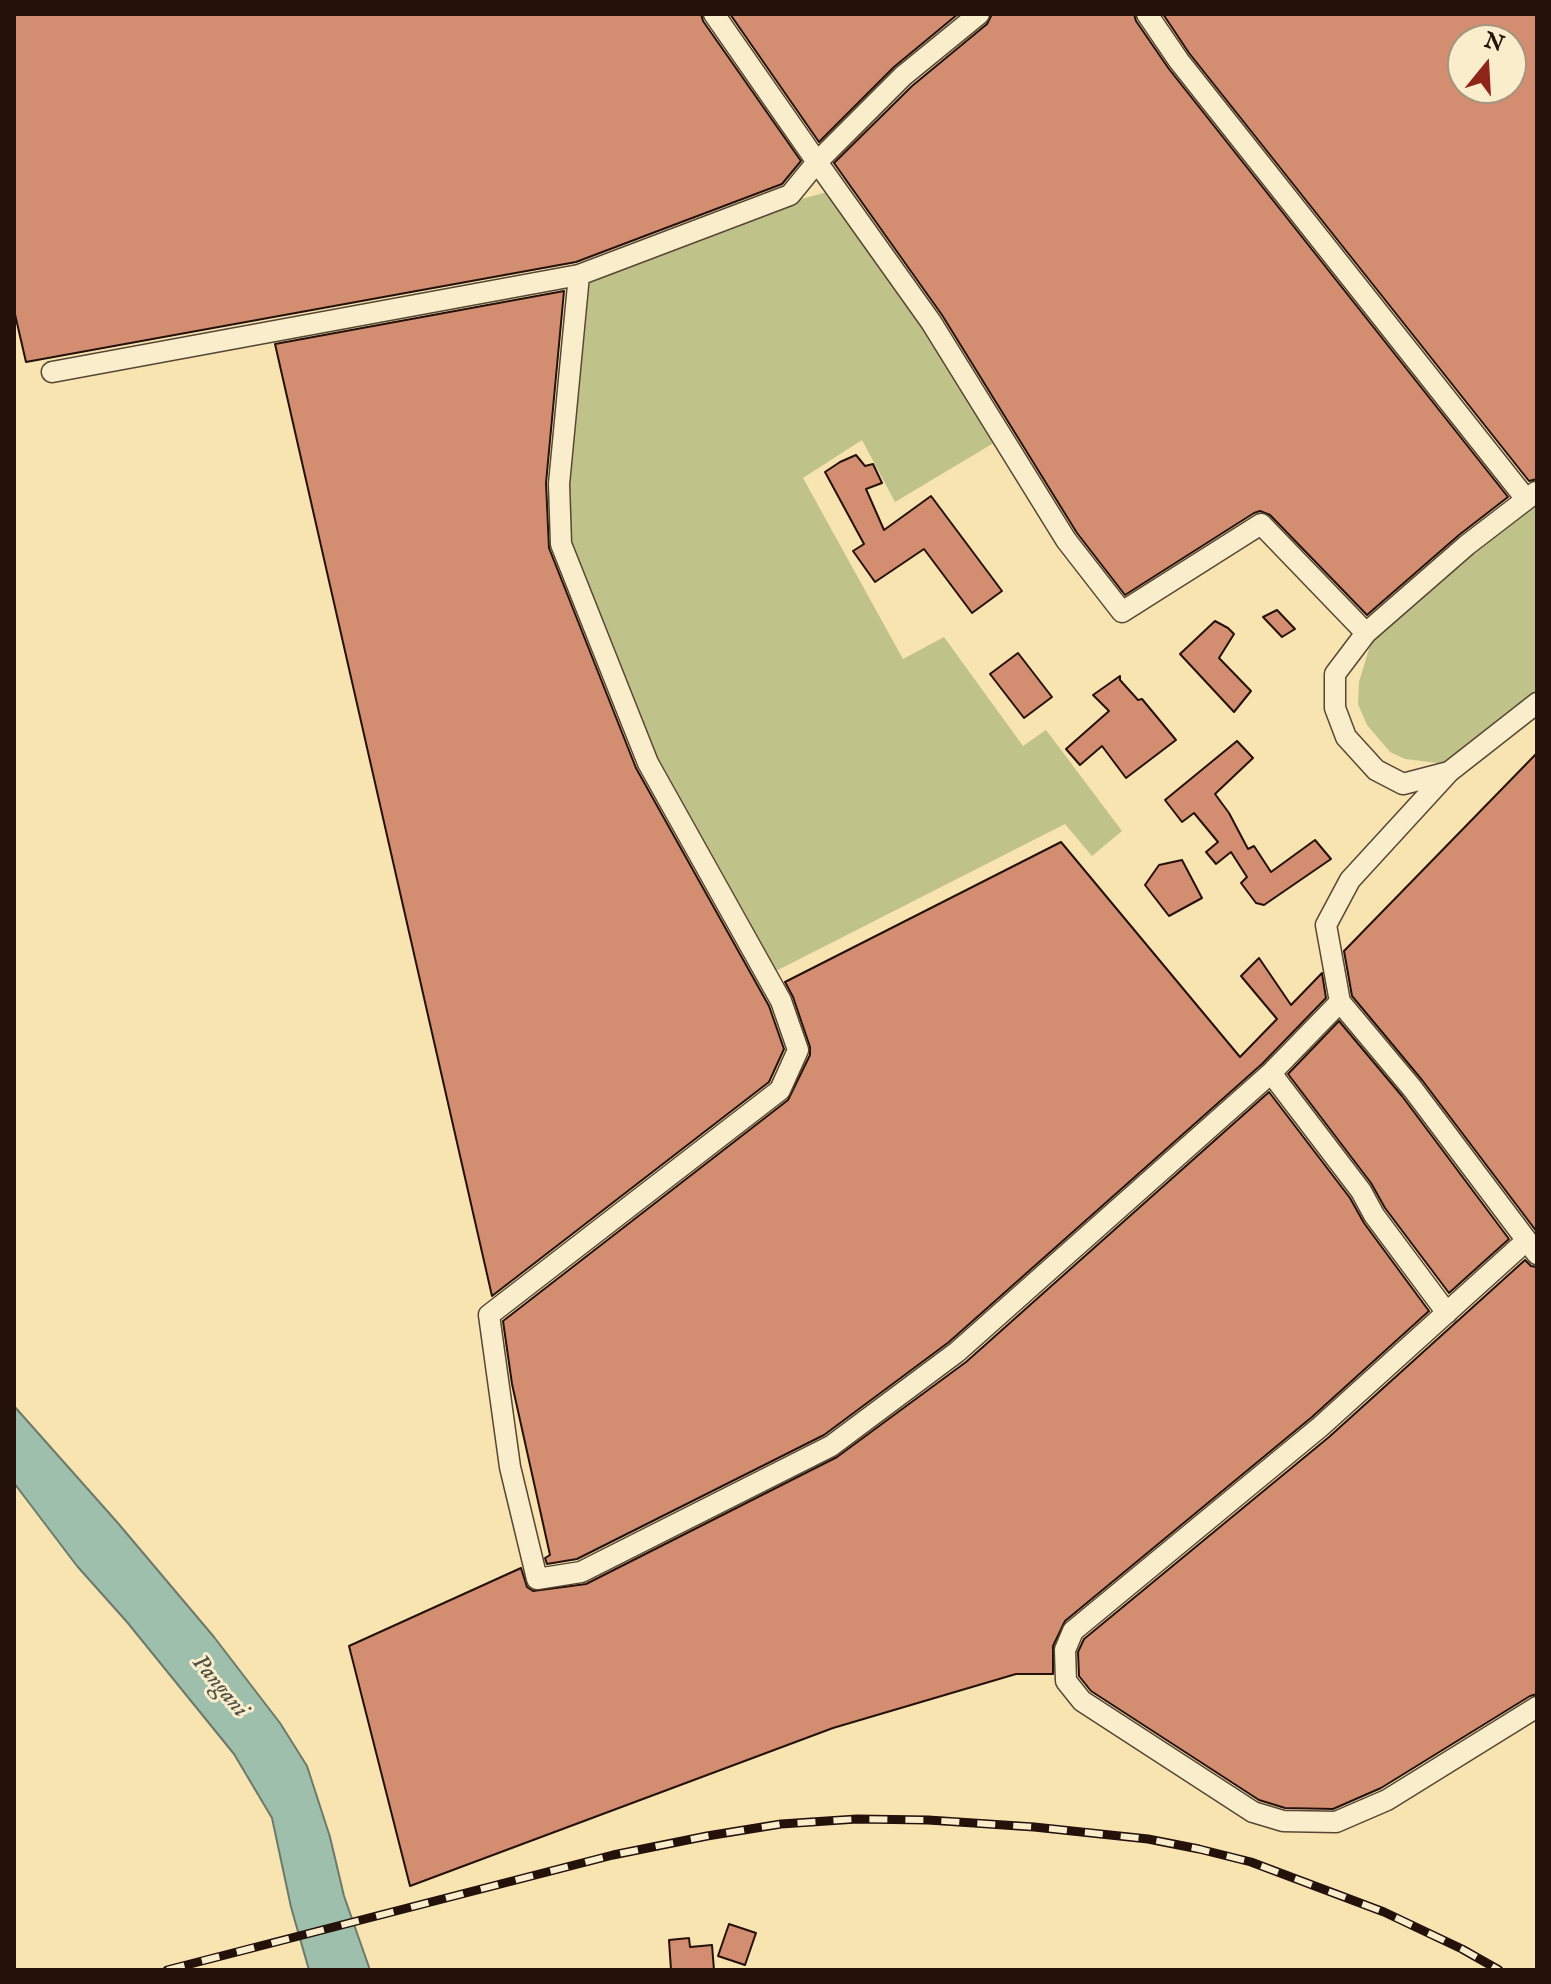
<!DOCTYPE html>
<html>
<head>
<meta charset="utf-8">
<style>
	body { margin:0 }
	#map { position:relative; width:1551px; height:1984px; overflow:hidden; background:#f7e4b1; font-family:"IM FELL English",serif }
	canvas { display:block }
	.frame { position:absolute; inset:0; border:16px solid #23110a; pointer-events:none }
	.north { position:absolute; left:1447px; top:24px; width:80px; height:80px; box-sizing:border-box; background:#faedcc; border:2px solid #a4957e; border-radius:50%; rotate:18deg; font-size:22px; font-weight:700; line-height:32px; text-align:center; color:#23110a }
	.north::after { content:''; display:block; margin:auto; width:28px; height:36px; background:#8f2418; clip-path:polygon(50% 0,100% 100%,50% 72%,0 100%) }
</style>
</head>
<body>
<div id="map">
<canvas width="1551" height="1984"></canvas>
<div class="frame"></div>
<div class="north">N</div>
</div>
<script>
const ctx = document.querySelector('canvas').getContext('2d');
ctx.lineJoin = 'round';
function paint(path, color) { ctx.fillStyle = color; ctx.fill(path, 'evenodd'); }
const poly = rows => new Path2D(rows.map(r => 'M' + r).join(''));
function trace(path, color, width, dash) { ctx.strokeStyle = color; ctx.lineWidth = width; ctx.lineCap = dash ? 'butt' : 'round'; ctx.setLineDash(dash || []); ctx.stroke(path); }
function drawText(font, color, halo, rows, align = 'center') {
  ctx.font = font + ' "IM FELL English",serif'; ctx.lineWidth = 6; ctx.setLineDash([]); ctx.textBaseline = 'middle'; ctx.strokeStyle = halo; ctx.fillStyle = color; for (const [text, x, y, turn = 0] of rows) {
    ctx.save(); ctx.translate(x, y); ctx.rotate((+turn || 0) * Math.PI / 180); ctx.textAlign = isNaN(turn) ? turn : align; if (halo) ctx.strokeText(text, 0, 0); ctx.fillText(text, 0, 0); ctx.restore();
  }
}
paint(poly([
	[831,191,925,327,997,441,895,502,862,440,803,478,903,659,944,637,1023,746,1046,730,1122,831,1092,856,1065,824,774,972,655,760,568,543,566,485,590,278,794,201],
	[1537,502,1537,692,1445,764,1405,759,1390,752,1367,725,1358,704,1359,682,1372,639,1473,552]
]), '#bfc389');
const water = poly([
	[14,1406,117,1522,214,1637,280,1723,307,1766,330,1837,344,1896,370,1970,309,1970,291,1907,272,1818,234,1754,127,1622,77,1566,14,1483,14,1406]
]);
paint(water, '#9dbfac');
trace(water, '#6c796b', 2);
const building = poly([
	[14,14,701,14,703,21,801,161,782,184,576,262,26,362,14,310,14,14],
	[730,14,958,14,894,67,819,142,730,14],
	[992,14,1134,14,1136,21,1169,69,1508,497,1459,535,1367,615,1270,515,1260,511,1254,513,1125,595,1077,533,942,315,834,163,912,86,987,24,992,14],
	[1163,14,1537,14,1537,479,1529,481,1189,53,1163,14],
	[1463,40,1511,40,1511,88,1463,88,1463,40],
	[564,291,546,483,549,548,636,768,769,1006,784,1049,769,1082,492,1296,275,344,564,291],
	[856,455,865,466,873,464,882,483,866,489,884,530,931,496,1002,591,972,613,924,549,875,582,853,551,864,544,825,472,840,462,856,455],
	[1277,610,1295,629,1282,637,1263,617,1277,610],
	[1215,621,1228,628,1234,634,1219,658,1251,691,1234,712,1180,654,1215,621],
	[1018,653,1052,697,1024,718,990,674,1018,653],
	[1120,676,1120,680,1138,700,1142,699,1176,740,1126,778,1102,746,1080,765,1066,749,1109,711,1093,695,1120,676],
	[1237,741,1253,758,1215,794,1229,813,1248,849,1254,846,1271,872,1315,840,1331,859,1264,905,1256,903,1241,883,1247,877,1231,852,1216,864,1206,852,1218,842,1194,813,1182,822,1165,800,1237,741],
	[1537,753,1537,1232,1422,1080,1352,996,1344,951,1537,753],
	[1061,842,1240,1057,1277,1019,1241,976,1259,958,1291,1005,1322,973,1326,998,1262,1064,949,1342,824,1435,577,1559,547,1564,545,1558,550,1555,512,1384,503,1321,788,1100,810,1055,810,1047,793,997,785,982,1061,842],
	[1182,860,1202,898,1169,916,1145,885,1159,865,1182,860],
	[1339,1021,1402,1096,1509,1239,1449,1293,1385,1208,1371,1183,1288,1074,1339,1021],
	[1269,1092,1350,1198,1364,1223,1429,1311,1312,1417,1065,1621,1053,1646,1053,1674,1016,1674,833,1728,410,1886,349,1646,521,1568,527,1587,533,1591,586,1584,837,1457,966,1362,1269,1092],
	[1525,1260,1531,1266,1537,1267,1537,1694,1530,1696,1381,1788,1333,1809,1285,1808,1259,1800,1091,1691,1079,1676,1078,1652,1084,1639,1329,1437,1525,1260],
	[729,1924,756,1933,745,1965,718,1956,729,1924],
	[689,1938,690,1947,712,1945,714,1970,671,1970,669,1940,689,1938]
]);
paint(building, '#d38d70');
trace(building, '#23110a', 2);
const minor = poly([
	[979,14,903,76,817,162,931,322,1066,540,1122,612,1261,524,1366,633],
	[1147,14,1179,61,1526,499],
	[579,275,559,484,561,544,648,763,781,1001,798,1050,780,1090,489,1315,510,1467,537,1579,581,1572,831,1446,957,1352,1271,1073,1340,1002],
	[52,372,579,275,790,195,817,162,714,14],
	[1537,703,1449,772,1350,880,1326,925,1340,1002,1412,1088,1537,1254],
	[1449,772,1403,784,1376,770,1346,737,1335,708,1335,674,1366,633,1467,545,1536,492],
	[1271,1073,1361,1191,1374,1215,1447,1313],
	[1526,1241,1320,1427,1073,1631,1065,1650,1066,1681,1082,1701,1253,1812,1283,1821,1336,1822,1387,1800,1537,1707]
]);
trace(minor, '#584634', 23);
trace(minor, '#faedcc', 20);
const rail = poly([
	[167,1970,613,1855,707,1836,781,1824,857,1819,928,1820,1034,1827,1148,1839,1199,1849,1251,1862,1384,1912,1462,1949,1499,1970]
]);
trace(rail, '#23110a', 9);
trace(rail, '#faedcc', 6, [18]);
drawText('italic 24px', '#4e4e43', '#faedcc', [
	["Pangani",219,1687,50]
]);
</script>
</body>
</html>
